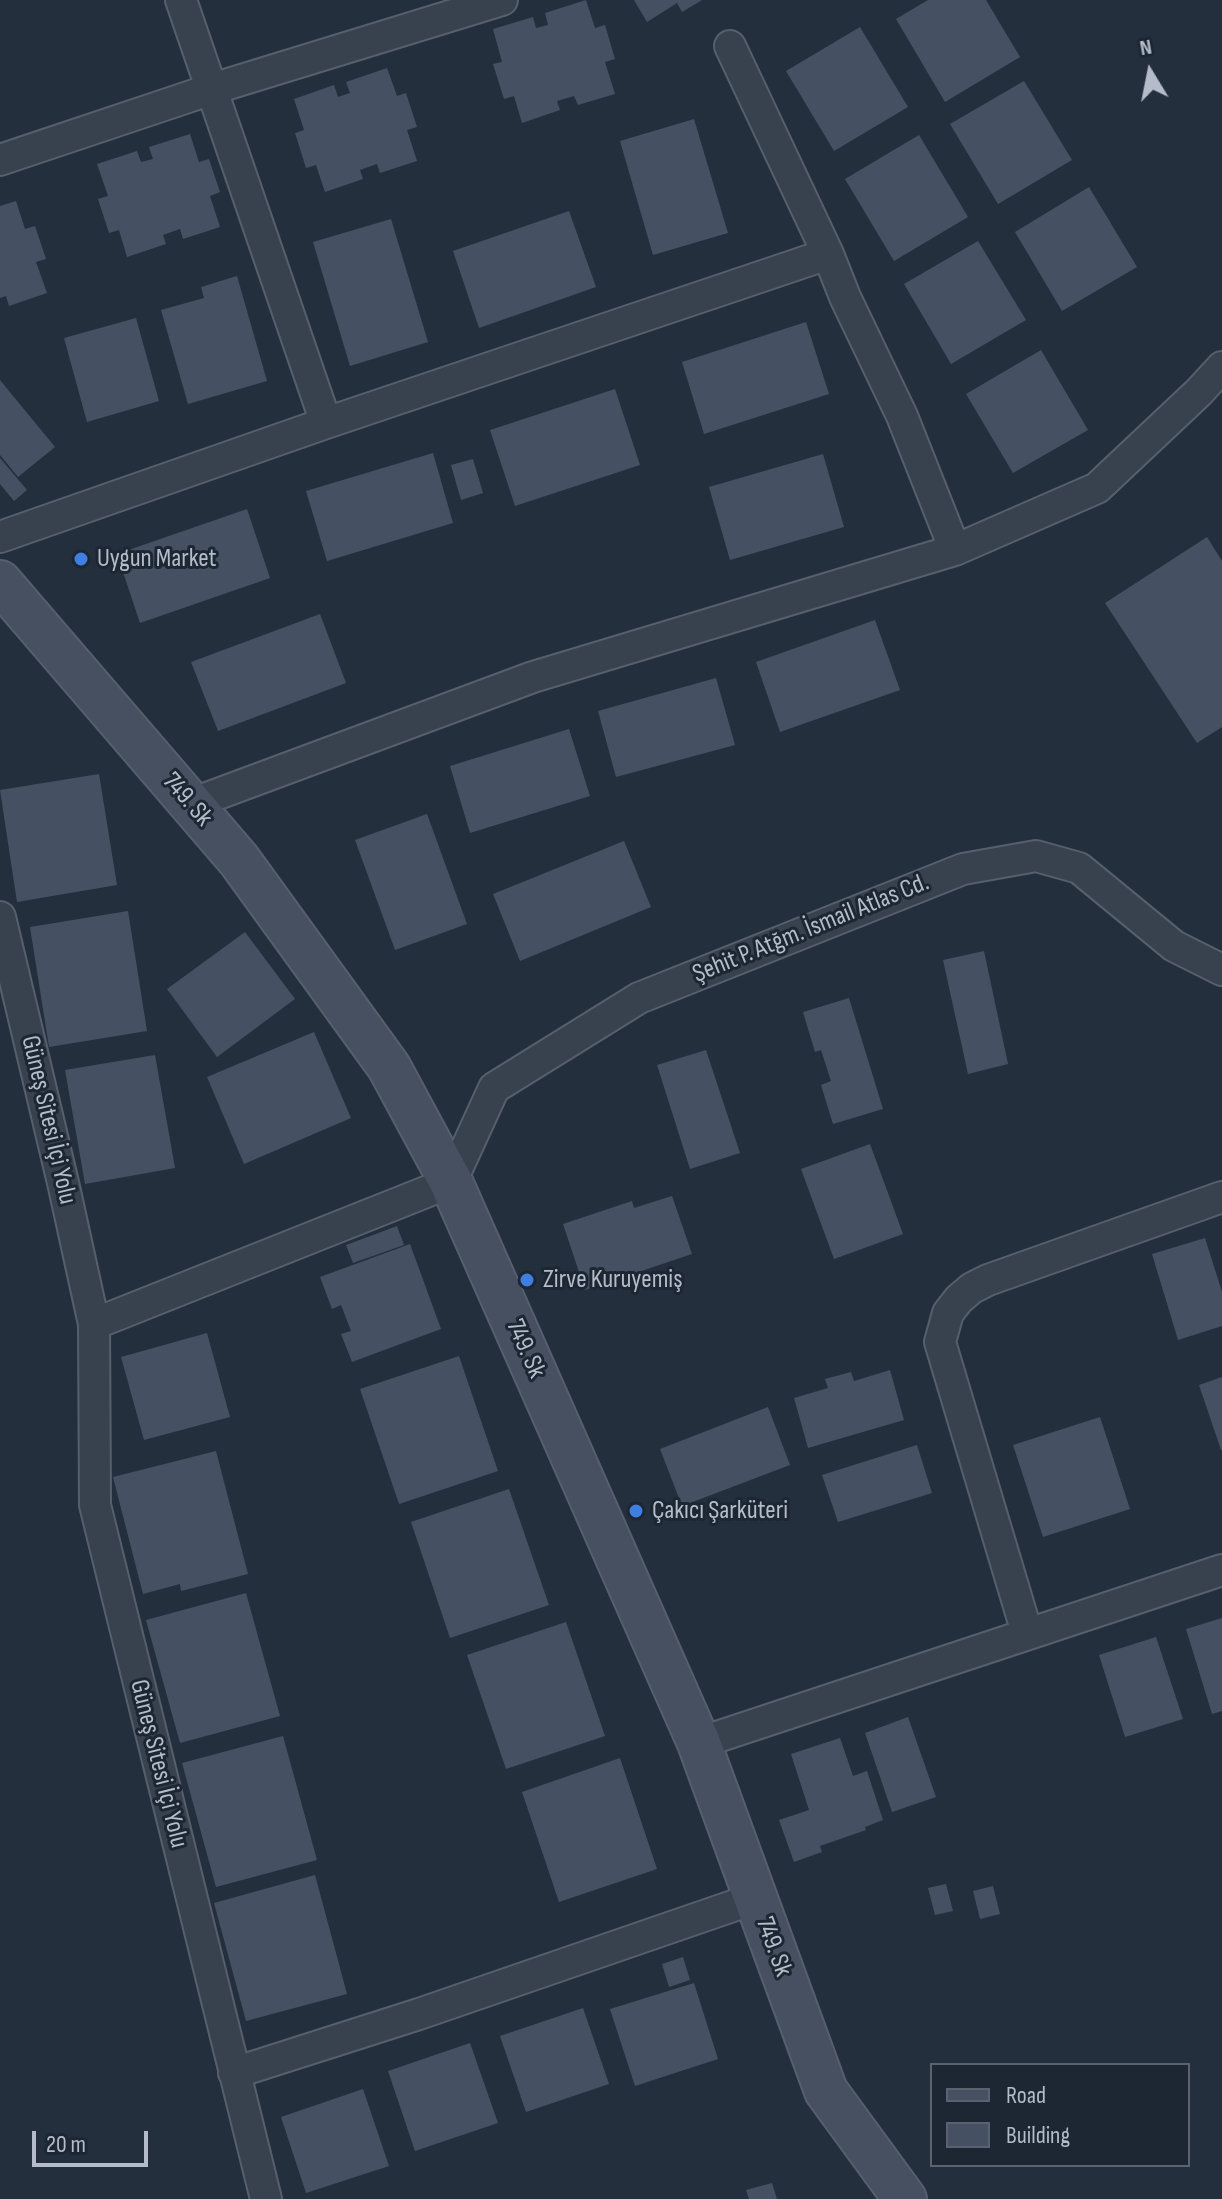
<!DOCTYPE html>
<html>
<head>
<meta charset="utf-8">
<style>
	body { margin:0 }
	#map { position:relative; width:1222px; height:2199px; overflow:hidden; background:#242f3e; font-family:"Sofia Sans Condensed",sans-serif }
	canvas { display:block }
	.legend { position:absolute; left:930px; top:2063px; width:260px; height:104px; box-sizing:border-box; background:#1d2633; border:2px solid #59626f; margin:0; padding:10px 14px; list-style:none; font-size:24px; color:#b4bcc9 }
	.legend li { display:flex; align-items:center; gap:16px; height:40px }
	.legend b { width:40px; border:2px solid #59626f }
	.north { position:absolute; left:1110px; top:32px; width:80px; height:80px; -webkit-text-stroke:6px #1d2633; paint-order:stroke; rotate:350deg; font-size:22px; font-weight:700; line-height:32px; text-align:center; color:#b4bcc9 }
	.north::after { content:''; display:block; margin:auto; width:28px; height:36px; background:#b4bcc9; clip-path:polygon(50% 0,100% 100%,50% 72%,0 100%) }
	.scale { position:absolute; left:32px; top:2131px; width:116px; height:36px; box-sizing:border-box; border:4px solid #b4bcc9; border-top:0; padding-left:10px; font-size:24px; line-height:28px; white-space:nowrap; color:#b4bcc9; -webkit-text-stroke:6px #1d2633; paint-order:stroke }
</style>
</head>
<body>
<div id="map">
<canvas width="1222" height="2199"></canvas>
<ul class="legend">
<li><b style="height:10px;background:#465061"></b>Road</li>
<li><b style="height:22px;background:#455162"></b>Building</li>
</ul>
<div class="north">N</div>
<div class="scale">20 m</div>
</div>
<script>
const ctx = document.querySelector('canvas').getContext('2d');
ctx.lineJoin = 'round';
function paint(path, color) { ctx.fillStyle = color; ctx.fill(path, 'evenodd'); }
const poly = rows => new Path2D(rows.map(r => 'M' + r).join(''));
function trace(path, color, width, dash) { ctx.strokeStyle = color; ctx.lineWidth = width; ctx.lineCap = dash ? 'butt' : 'round'; ctx.setLineDash(dash || []); ctx.stroke(path); }
function drawText(font, color, halo, rows, align = 'center') {
  ctx.font = font + ' "Sofia Sans Condensed",sans-serif'; ctx.lineWidth = 6; ctx.setLineDash([]); ctx.textBaseline = 'middle'; ctx.strokeStyle = halo; ctx.fillStyle = color; for (const [text, x, y, turn = 0] of rows) {
    ctx.save(); ctx.translate(x, y); ctx.rotate((+turn || 0) * Math.PI / 180); ctx.textAlign = isNaN(turn) ? turn : align; if (halo) ctx.strokeText(text, 0, 0); ctx.fillText(text, 0, 0); ctx.restore();
  }
}
paint(poly([
	[586,0,595,28,605,25,615,59,605,62,615,94,578,105,574,96,557,101,560,110,522,123,514,96,504,99,493,64,502,62,493,29,533,17,536,28,548,25,545,13],
	[634,0,702,0,682,12,677,3,647,22],
	[928,0,986,0,1020,57,945,102,896,19],
	[860,27,908,107,834,151,786,71],
	[387,68,397,96,406,93,417,127,407,130,417,161,380,173,377,164,360,170,363,179,325,192,316,165,306,168,295,133,304,130,294,99,334,85,338,97,350,93,346,82],
	[1024,81,1072,160,998,204,950,124],
	[694,119,728,233,653,255,620,141],
	[190,134,199,162,209,159,220,192,210,196,220,227,183,239,180,229,163,235,166,244,127,257,119,230,109,233,98,199,108,196,97,164,137,151,141,162,153,159,149,147],
	[919,135,968,217,894,261,845,179],
	[1089,187,1137,267,1062,311,1015,232],
	[16,201,25,229,35,226,46,259,36,262,47,293,9,306,6,296,0,298,0,206],
	[569,211,596,287,479,328,453,251],
	[391,219,428,342,350,366,313,242],
	[978,241,1026,320,951,364,904,284],
	[237,276,267,381,188,404,161,310,204,298,201,287],
	[136,318,159,401,87,422,64,338],
	[806,322,829,394,704,434,682,362],
	[1041,350,1088,430,1013,473,966,394],
	[0,380,55,447,18,477,0,455],
	[615,389,640,465,515,506,490,430],
	[433,453,453,523,327,561,306,491],
	[823,454,844,527,730,560,709,487],
	[0,458,27,490,14,501,0,484],
	[473,459,483,493,461,500,451,465],
	[247,509,270,578,140,623,117,554],
	[1207,537,1222,561,1222,727,1197,743,1105,603],
	[320,614,346,683,218,731,191,662],
	[875,620,900,690,780,732,756,662],
	[716,678,735,745,616,777,598,711],
	[569,729,590,796,470,833,450,766],
	[99,774,117,885,17,902,0,790],
	[427,814,467,924,395,950,355,840],
	[624,841,651,907,520,961,493,894],
	[128,911,147,1031,49,1047,30,927],
	[245,932,295,999,217,1057,167,989],
	[984,951,1008,1064,968,1074,943,960],
	[849,998,883,1109,833,1124,821,1085,831,1081,821,1050,815,1052,803,1012],
	[314,1032,351,1118,244,1164,207,1077],
	[706,1050,740,1153,690,1169,657,1065],
	[155,1055,175,1168,85,1184,65,1070],
	[870,1144,903,1234,834,1259,801,1169],
	[672,1196,692,1254,585,1290,563,1224,632,1201,634,1208],
	[397,1226,404,1245,353,1263,346,1245],
	[1205,1238,1222,1292,1222,1326,1178,1340,1152,1254],
	[410,1244,441,1329,352,1362,341,1334,351,1331,341,1305,332,1309,320,1277],
	[207,1333,230,1417,144,1440,121,1357],
	[459,1356,498,1471,399,1504,360,1389],
	[890,1370,904,1420,808,1448,794,1398,828,1388,825,1379,851,1372,854,1381],
	[1222,1377,1222,1450,1221,1450,1199,1385],
	[768,1407,790,1465,682,1506,660,1449],
	[1100,1417,1130,1509,1043,1537,1013,1445],
	[917,1445,932,1493,838,1522,822,1475],
	[216,1451,248,1574,181,1591,180,1584,143,1594,113,1477],
	[509,1489,549,1605,450,1638,411,1522],
	[246,1593,280,1716,180,1743,146,1620],
	[1222,1618,1222,1711,1212,1714,1186,1629],
	[566,1622,605,1736,506,1769,467,1655],
	[1156,1637,1183,1719,1125,1737,1099,1655],
	[908,1717,936,1797,892,1812,865,1733],
	[283,1736,317,1860,216,1887,182,1763],
	[840,1738,853,1776,867,1771,883,1820,865,1827,866,1830,820,1846,822,1852,794,1862,779,1820,809,1810,791,1754],
	[620,1758,657,1869,559,1902,522,1792],
	[315,1875,347,1994,246,2021,214,1903],
	[946,1884,953,1911,935,1915,928,1888],
	[993,1886,1000,1914,980,1919,973,1891],
	[683,1957,690,1980,669,1987,662,1964],
	[694,1983,718,2059,635,2086,610,2009],
	[583,2008,609,2084,526,2112,500,2036],
	[470,2043,498,2123,415,2151,388,2071],
	[363,2089,389,2166,306,2193,281,2117],
	[772,2183,777,2199,749,2199,746,2190]
]), '#455162');
const street = poly([
	[181,0,326,423],
	[730,46,828,254],
	[0,160,212,89,502,0],
	[0,537,326,423,828,254,845,297,902,416,955,550],
	[191,804,533,677,955,550,1097,488,1199,392,1222,367],
	[0,917,64,1187,94,1324,95,1505,266,2199],
	[94,1324,451,1182,494,1088,639,998,963,869,1036,856,1079,868,1174,946,1222,970],
	[1027,1633,940,1342,948,1313,959,1299,972,1288,988,1280,1222,1197],
	[699,1743,1222,1570],
	[234,2073,419,2014,756,1898]
]);
const secondary = poly([
	[0,582,239,860,389,1067,451,1182,699,1743,826,2091,905,2199]
]);
trace(street, '#565f6c', 34);
trace(secondary, '#565f6c', 46);
trace(street, '#38414e', 30);
trace(secondary, '#465061', 42);
for (const [x, y, r, color] of [
	[81,559,8,"#3f7fe0"],
	[527,1280,8,"#3f7fe0"],
	[636,1511,8,"#3f7fe0"]
]) { const dot = new Path2D(); dot.arc(x, y, r, 0, 2 * Math.PI); ctx.fillStyle = color; ctx.fill(dot); trace(dot, '#1d2633', 3); }
drawText('26px', '#b4bcc9', '#1d2633', [
	["Uygun Market",97,559],
	["Zirve Kuruyemiş",543,1280],
	["Çakıcı Şarküteri",652,1511]
], 'left');
drawText('26px', '#b4bcc9', '#1d2633', [
	["749. Sk",187,800,49],
	["Şehit P. Atğm. İsmail Atlas Cd.",811,929,-22],
	["Güneş Sitesi İçi Yolu",48,1120,77],
	["749. Sk",525,1349,66],
	["Güneş Sitesi İçi Yolu",158,1764,76],
	["749. Sk",773,1947,70]
]);
</script>
</body>
</html>
